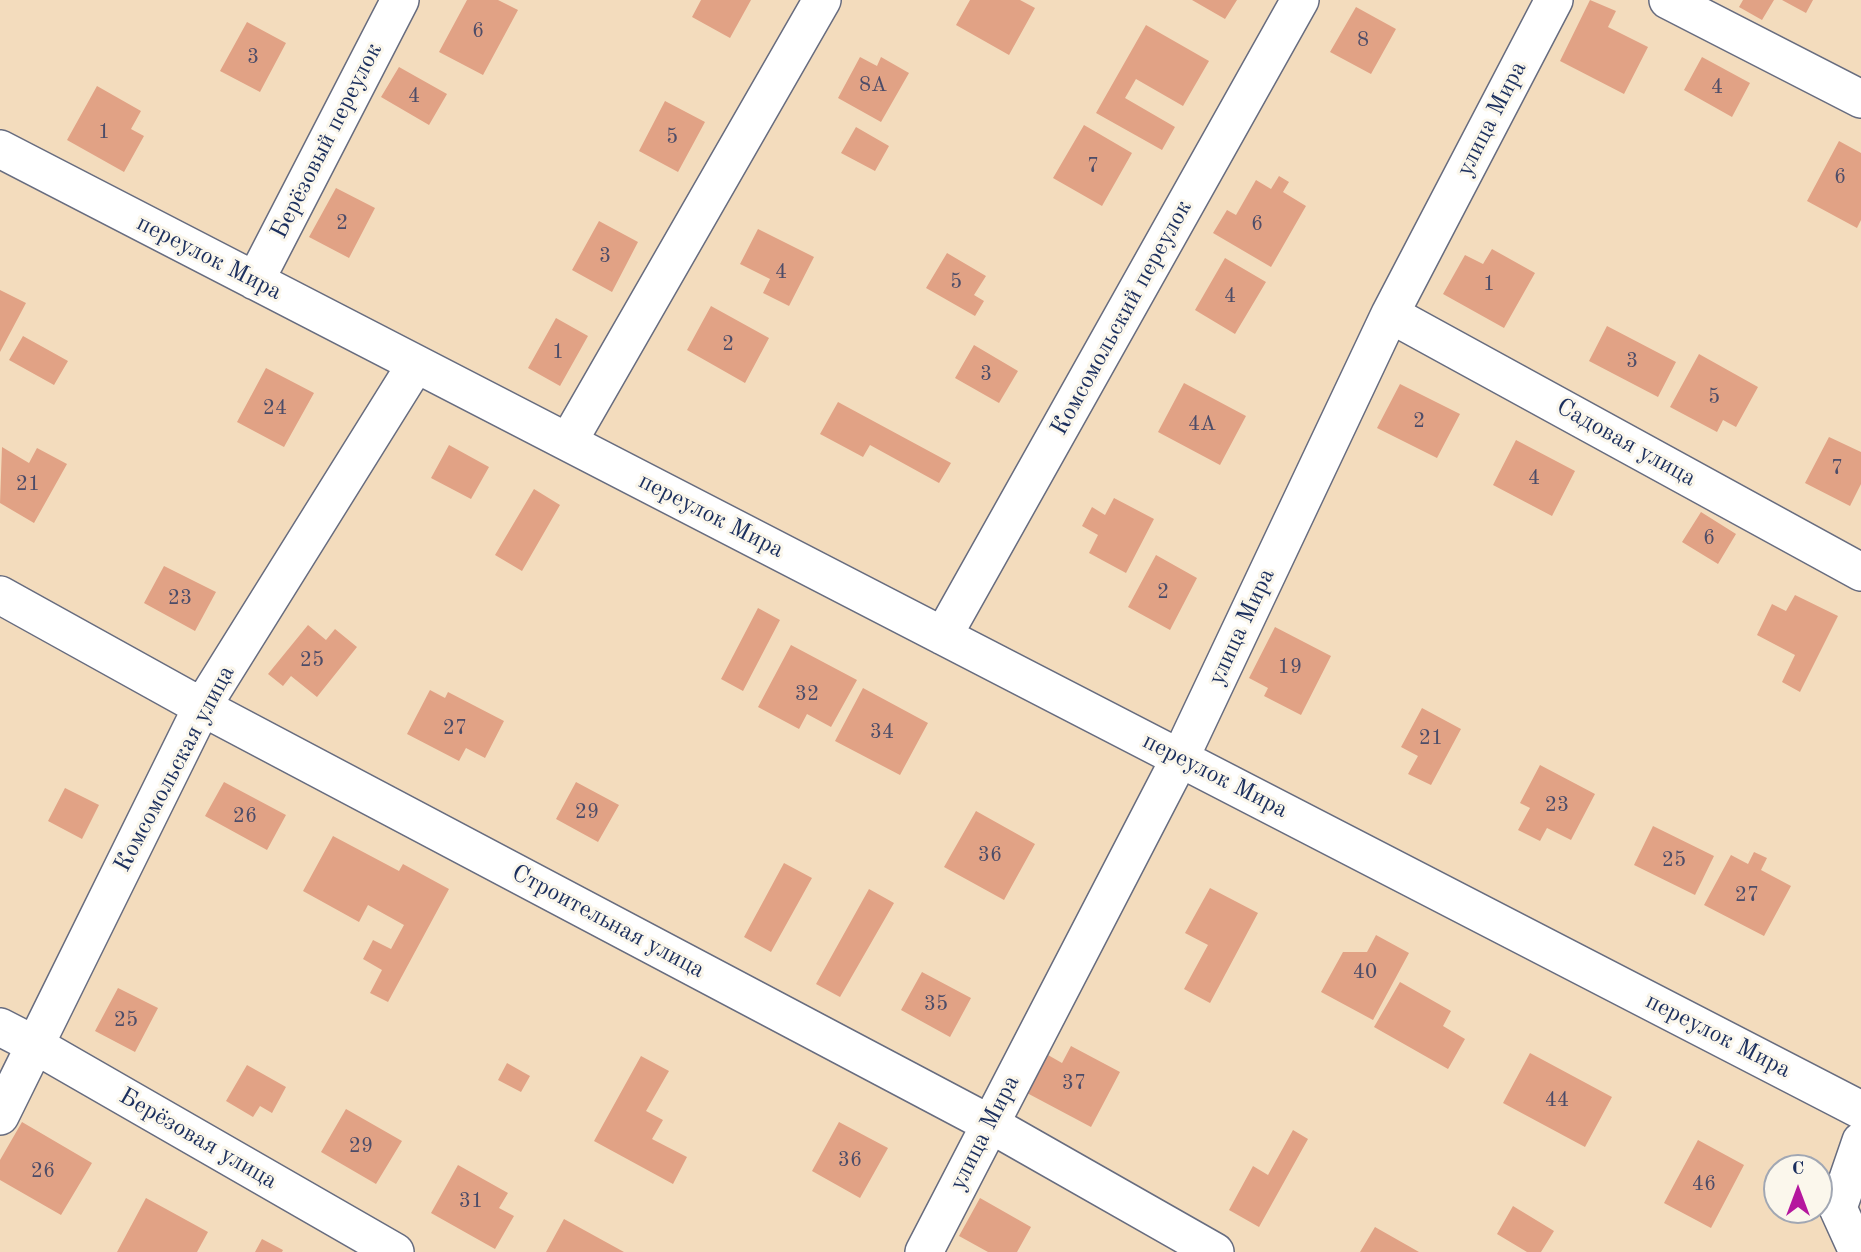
<!DOCTYPE html>
<html>
<head>
<meta charset="utf-8">
<style>
	body { margin:0 }
	#map { position:relative; width:1861px; height:1252px; overflow:hidden; background:#f3dcbd; font-family:"Old Standard TT",serif }
	canvas { display:block }
	.north { position:absolute; left:1763px; top:1154px; width:70px; height:70px; box-sizing:border-box; background:#fbf7ec; border:2px solid #a1a7b3; border-radius:50%; rotate:0deg; font-size:19px; font-weight:700; line-height:28px; text-align:center; color:#1b2f5e }
	.north::after { content:''; display:block; margin:auto; width:24px; height:32px; background:#b5179e; clip-path:polygon(50% 0,100% 100%,50% 72%,0 100%) }
</style>
</head>
<body>
<div id="map">
<canvas width="1861" height="1252"></canvas>
<div class="north">С</div>
</div>
<script>
const ctx = document.querySelector('canvas').getContext('2d');
ctx.lineJoin = 'round';
function paint(path, color) { ctx.fillStyle = color; ctx.fill(path, 'evenodd'); }
const poly = rows => new Path2D(rows.map(r => 'M' + r).join(''));
function trace(path, color, width, dash) { ctx.strokeStyle = color; ctx.lineWidth = width; ctx.lineCap = dash ? 'butt' : 'round'; ctx.setLineDash(dash || []); ctx.stroke(path); }
function drawText(font, color, halo, rows, align = 'center') {
  ctx.font = font + ' "Old Standard TT",serif'; ctx.lineWidth = 6; ctx.setLineDash([]); ctx.textBaseline = 'middle'; ctx.strokeStyle = halo; ctx.fillStyle = color; for (const [text, x, y, turn = 0] of rows) {
    ctx.save(); ctx.translate(x, y); ctx.rotate((+turn || 0) * Math.PI / 180); ctx.textAlign = isNaN(turn) ? turn : align; if (halo) ctx.strokeText(text, 0, 0); ctx.fillText(text, 0, 0); ctx.restore();
  }
}
paint(poly([
	[467,0,498,0,518,10,483,75,439,52],
	[701,0,751,0,730,38,692,17],
	[970,0,1020,0,1035,8,1009,55,956,25],
	[1192,0,1237,0,1225,19],
	[1590,0,1616,11,1608,27,1648,47,1624,94,1560,61],
	[1743,0,1774,0,1762,20,1739,7],
	[1782,0,1813,0,1806,13],
	[1356,7,1396,29,1371,74,1330,52],
	[247,22,286,43,260,92,220,71],
	[1146,25,1209,61,1183,106,1136,79,1125,98,1175,127,1162,150,1096,113],
	[860,57,877,66,881,57,909,73,881,122,838,98],
	[1702,57,1750,83,1732,117,1684,90],
	[399,67,447,94,429,125,381,97],
	[97,86,141,111,131,129,144,136,124,172,67,140],
	[665,101,705,122,678,172,639,151],
	[1084,125,1132,153,1102,206,1053,178],
	[856,127,889,146,875,171,841,153],
	[1839,141,1861,153,1861,220,1857,228,1807,201],
	[1279,176,1289,182,1283,192,1306,206,1271,267,1213,233,1227,210,1236,215,1256,180,1271,189],
	[336,188,375,208,349,258,309,237],
	[599,221,638,242,612,292,572,270],
	[758,229,814,257,789,306,763,293,770,279,740,264],
	[1492,249,1535,273,1504,328,1443,294,1465,255,1483,264],
	[947,253,986,276,974,295,984,301,975,316,926,288],
	[1225,258,1266,282,1235,334,1195,310],
	[0,290,26,303,0,352],
	[711,306,769,338,745,383,687,350],
	[556,318,588,336,560,386,528,368],
	[1607,326,1676,362,1658,397,1589,361],
	[23,336,68,361,54,385,9,360],
	[974,345,1018,371,999,403,955,378],
	[1699,354,1758,387,1736,427,1723,420,1717,432,1670,407],
	[266,368,314,393,284,447,237,422],
	[1184,383,1246,416,1220,465,1158,432],
	[1400,384,1460,414,1437,458,1377,428],
	[838,402,951,463,939,483,870,445,863,457,820,434],
	[1829,437,1861,452,1861,484,1850,506,1805,483],
	[1516,440,1575,471,1552,516,1493,485],
	[449,445,489,467,471,499,431,478],
	[2,447,29,463,37,448,67,464,34,523,0,503],
	[534,489,560,505,522,571,495,555],
	[1114,498,1154,519,1126,573,1089,553,1098,535,1082,526,1092,507,1105,515],
	[1701,512,1736,534,1718,564,1682,542],
	[1156,555,1197,578,1170,630,1128,607],
	[164,566,216,592,195,631,144,603],
	[1795,595,1838,616,1800,692,1782,682,1795,655,1757,635,1772,604,1786,611],
	[758,608,780,620,743,691,721,679],
	[308,625,326,640,335,629,357,647,317,697,291,676,283,686,268,674],
	[1275,627,1331,656,1301,715,1264,696,1268,688,1249,678],
	[791,645,857,680,831,727,807,714,799,729,758,707],
	[863,688,928,723,900,775,835,741],
	[430,690,445,698,448,692,504,721,485,758,466,748,459,761,407,734],
	[1422,708,1461,729,1431,785,1408,774,1418,756,1401,747],
	[1540,765,1595,794,1571,840,1547,828,1540,841,1518,830,1530,808,1520,803],
	[224,782,286,815,267,850,205,816],
	[576,782,619,805,598,842,556,819],
	[65,788,99,805,82,839,48,821],
	[976,811,1035,844,1004,900,944,867],
	[1653,826,1714,856,1695,895,1634,865],
	[333,836,399,871,403,864,449,889,388,1002,370,993,382,970,363,959,373,940,391,949,404,925,368,905,359,922,303,891],
	[1754,852,1767,858,1761,870,1791,886,1764,936,1704,905,1731,855,1748,864],
	[784,863,812,878,771,952,744,937],
	[1210,888,1258,913,1210,1003,1184,989,1208,945,1185,933],
	[869,889,894,903,840,997,816,984],
	[1376,935,1409,953,1373,1020,1321,992,1343,952,1367,952],
	[922,972,971,998,950,1037,901,1010],
	[1400,982,1451,1011,1443,1026,1465,1039,1448,1069,1374,1027],
	[118,988,158,1008,135,1052,95,1031],
	[1071,1046,1120,1072,1091,1127,1027,1093,1048,1055,1062,1063],
	[1530,1053,1612,1097,1585,1147,1503,1103],
	[641,1056,669,1071,646,1111,663,1120,652,1139,687,1157,673,1184,594,1141],
	[507,1063,530,1076,521,1092,498,1080],
	[247,1065,286,1087,272,1113,260,1106,253,1117,226,1101],
	[346,1109,402,1141,376,1184,321,1152],
	[22,1122,92,1163,61,1215,0,1180,0,1160],
	[839,1122,888,1148,860,1198,812,1171],
	[1293,1130,1308,1139,1259,1227,1229,1210,1253,1166,1268,1175],
	[1698,1140,1744,1165,1711,1228,1664,1203],
	[458,1165,508,1193,499,1208,514,1216,495,1249,431,1213],
	[146,1198,208,1232,197,1252,117,1252],
	[980,1198,1031,1227,1017,1252,988,1252,959,1236],
	[1513,1206,1554,1231,1541,1252,1527,1252,1497,1234],
	[564,1219,624,1252,546,1252],
	[1375,1227,1419,1252,1360,1252],
	[262,1239,283,1250,282,1252,255,1252]
]), '#e1a285');
const minor = poly([
	[1668,0,1861,99],
	[0,149,1861,1110],
	[255,281,400,0],
	[1390,314,1861,572],
	[568,442,822,0],
	[0,595,202,707,990,1124,1215,1252],
	[943,636,1300,0],
	[0,1027,35,1045,395,1252],
	[0,1116,202,707,416,364],
	[924,1252,1180,758,1390,314,1554,0],
	[1858,1252,1838,1208,1861,1141]
]);
trace(minor, '#676c7f', 40);
trace(minor, '#fff', 37);
drawText('21px', '#4c4c68', null, [
	["6",478,31],
	["8",1363,40],
	["3",253,57],
	["8А",873,85],
	["4",1717,87],
	["4",414,96],
	["1",104,132],
	["5",672,137],
	["7",1093,166],
	["6",1840,177],
	["2",342,223],
	["6",1257,224],
	["3",605,256],
	["4",781,272],
	["5",956,282],
	["1",1489,284],
	["4",1230,296],
	["2",728,344],
	["1",558,352],
	["3",1632,361],
	["3",986,374],
	["5",1714,397],
	["24",275,408],
	["2",1419,421],
	["4А",1202,424],
	["7",1837,468],
	["4",1534,478],
	["21",28,484],
	["6",1709,538],
	["2",1163,592],
	["23",180,598],
	["25",312,660],
	["19",1290,667],
	["32",807,694],
	["27",455,728],
	["34",882,732],
	["21",1431,738],
	["23",1557,805],
	["29",587,812],
	["26",245,816],
	["36",990,855],
	["25",1674,860],
	["27",1747,895],
	["40",1365,972],
	["35",936,1004],
	["25",126,1020],
	["37",1074,1083],
	["44",1557,1100],
	["29",361,1146],
	["36",850,1160],
	["26",43,1171],
	["46",1704,1184],
	["31",471,1201]
]);
drawText('24px', '#1b2f5e', '#fbf7ec', [
	["улица Мира",1492,119,-63],
	["Берёзовый переулок",327,141,-63],
	["переулок Мира",209,258,27],
	["Комсомольский переулок",1122,318,-61],
	["Садовая улица",1626,443,29],
	["переулок Мира",711,516,27],
	["улица Мира",1242,627,-65],
	["Комсомольская улица",175,769,-62],
	["переулок Мира",1215,776,27],
	["Строительная улица",608,922,28],
	["переулок Мира",1718,1036,27],
	["улица Мира",985,1133,-63],
	["Берёзовая улица",198,1139,30]
]);
</script>
</body>
</html>
